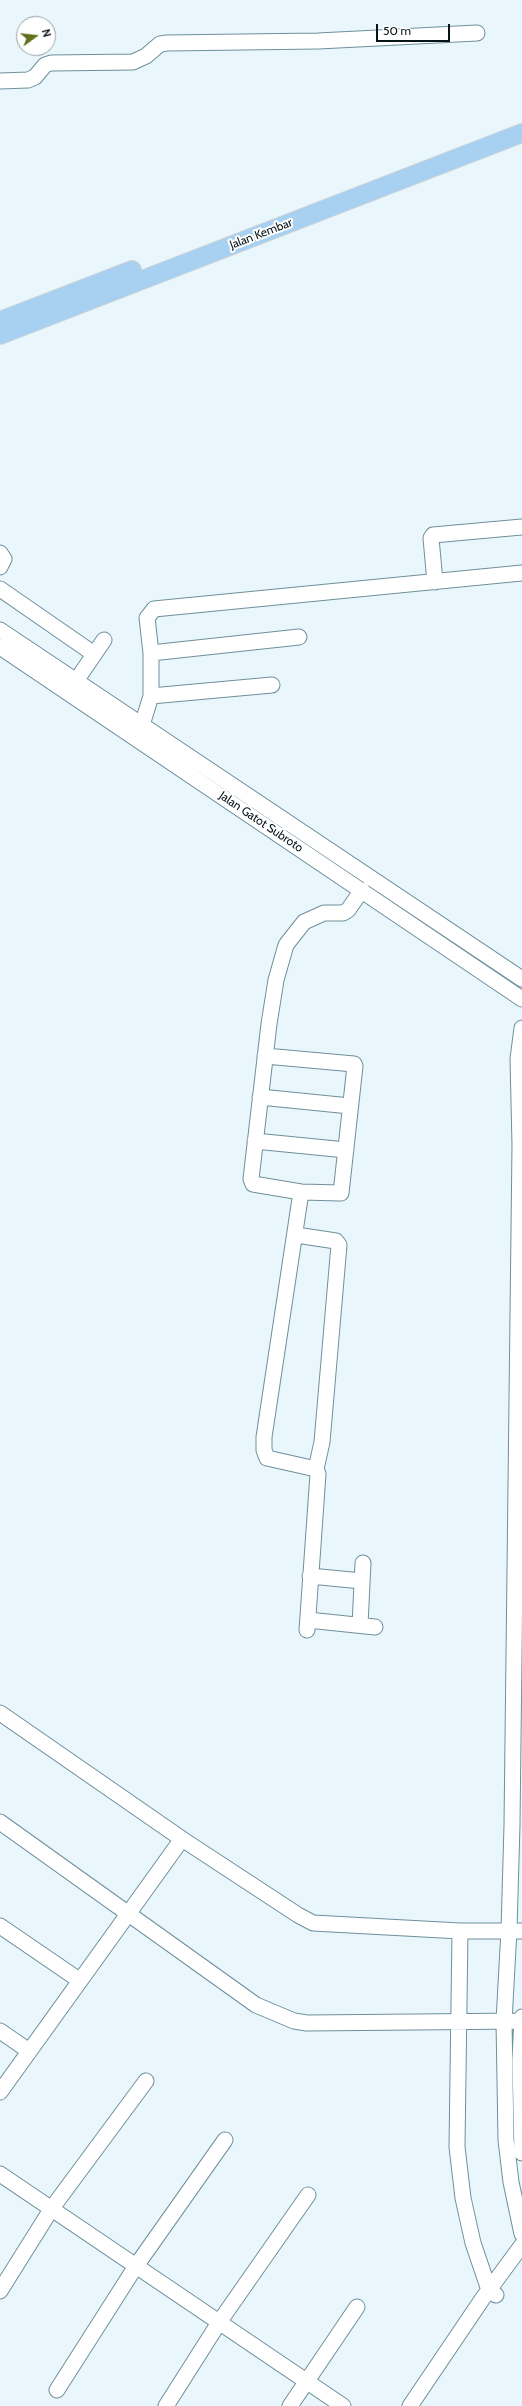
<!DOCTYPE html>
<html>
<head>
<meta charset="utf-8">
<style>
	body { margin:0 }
	#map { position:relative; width:522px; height:2406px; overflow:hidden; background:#e9f7fd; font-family:Cabin,sans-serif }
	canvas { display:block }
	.north { position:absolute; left:16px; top:16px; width:40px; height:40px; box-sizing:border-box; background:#fff; border:1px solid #9ca1a3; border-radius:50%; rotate:75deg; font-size:11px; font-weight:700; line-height:16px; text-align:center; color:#071418 }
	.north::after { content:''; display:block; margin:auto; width:14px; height:18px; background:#61701c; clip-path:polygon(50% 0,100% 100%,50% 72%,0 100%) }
	.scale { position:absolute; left:376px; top:24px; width:74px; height:18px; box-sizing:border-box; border:2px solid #071418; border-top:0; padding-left:5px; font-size:12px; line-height:14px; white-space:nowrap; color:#071418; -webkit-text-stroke:3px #fff; paint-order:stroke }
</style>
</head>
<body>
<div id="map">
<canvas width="522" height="2406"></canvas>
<div class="north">N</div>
<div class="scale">50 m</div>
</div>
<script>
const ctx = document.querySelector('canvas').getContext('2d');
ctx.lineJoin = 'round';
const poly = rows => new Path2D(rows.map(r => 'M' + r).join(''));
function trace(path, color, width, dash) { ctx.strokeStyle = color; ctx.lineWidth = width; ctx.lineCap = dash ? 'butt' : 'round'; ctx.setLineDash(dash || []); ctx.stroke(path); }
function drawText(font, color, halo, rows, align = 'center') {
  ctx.font = font + ' Cabin,sans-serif'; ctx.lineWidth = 4; ctx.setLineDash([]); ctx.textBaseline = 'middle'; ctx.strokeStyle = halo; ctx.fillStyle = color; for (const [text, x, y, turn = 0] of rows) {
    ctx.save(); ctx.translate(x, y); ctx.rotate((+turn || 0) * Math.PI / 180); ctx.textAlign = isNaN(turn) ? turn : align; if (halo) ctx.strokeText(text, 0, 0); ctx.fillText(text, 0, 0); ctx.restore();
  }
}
const minor = poly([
	[0,81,28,80,35,77,45,65,51,63,133,62,146,56,160,44,167,43,318,41,477,33],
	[0,553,4,559,0,567],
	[435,582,431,538,433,535,522,527],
	[0,589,94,654],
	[0,630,522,979],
	[0,647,522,999],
	[151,653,299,637],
	[76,681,104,640],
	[151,696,272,685],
	[142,725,151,696,151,653,147,618,154,609,522,573],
	[522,1028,518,1059,520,1145,512,1825,509,1930,504,2021,506,2140,511,2182,522,2234],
	[265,1056,354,1064,355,1066,341,1193,301,1192],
	[260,1097,350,1106],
	[255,1141,346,1150],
	[296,1235,336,1241,339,1245,322,1442,316,1469],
	[310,1576,362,1581],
	[308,1620,375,1627],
	[360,1625,363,1563],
	[307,1630,318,1474,316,1469,267,1458,264,1450,264,1437,301,1192,253,1184,251,1179,269,1024,276,980,286,945,304,922,324,913,343,913,348,910,362,890],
	[0,1713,182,1839,298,1915,313,1923,460,1931,522,1931],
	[0,1822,256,2005,294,2021,307,2023,522,2021],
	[0,1926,79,1980],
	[460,1931,457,2147,463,2198,473,2243,489,2290,496,2295],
	[522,2017,520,2059,522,2153],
	[0,2031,29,2051],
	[0,2092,182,1839],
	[0,2174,343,2406],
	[0,2291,52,2208,146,2081],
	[57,2390,136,2266,225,2140],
	[166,2406,220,2321,308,2195],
	[290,2406,357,2307],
	[410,2406,483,2298,522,2245]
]);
const major = poly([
	[0,321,132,270],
	[0,335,522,133]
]);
trace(minor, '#6e8f9c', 17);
trace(major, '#d2d5d5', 20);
trace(minor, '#fff', 15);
trace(major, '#a8d0f1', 18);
drawText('12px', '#071418', '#fff', [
	["Jalan Kembar",261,234,-21],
	["Jalan Gatot Subroto",261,822,34]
]);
</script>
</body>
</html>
